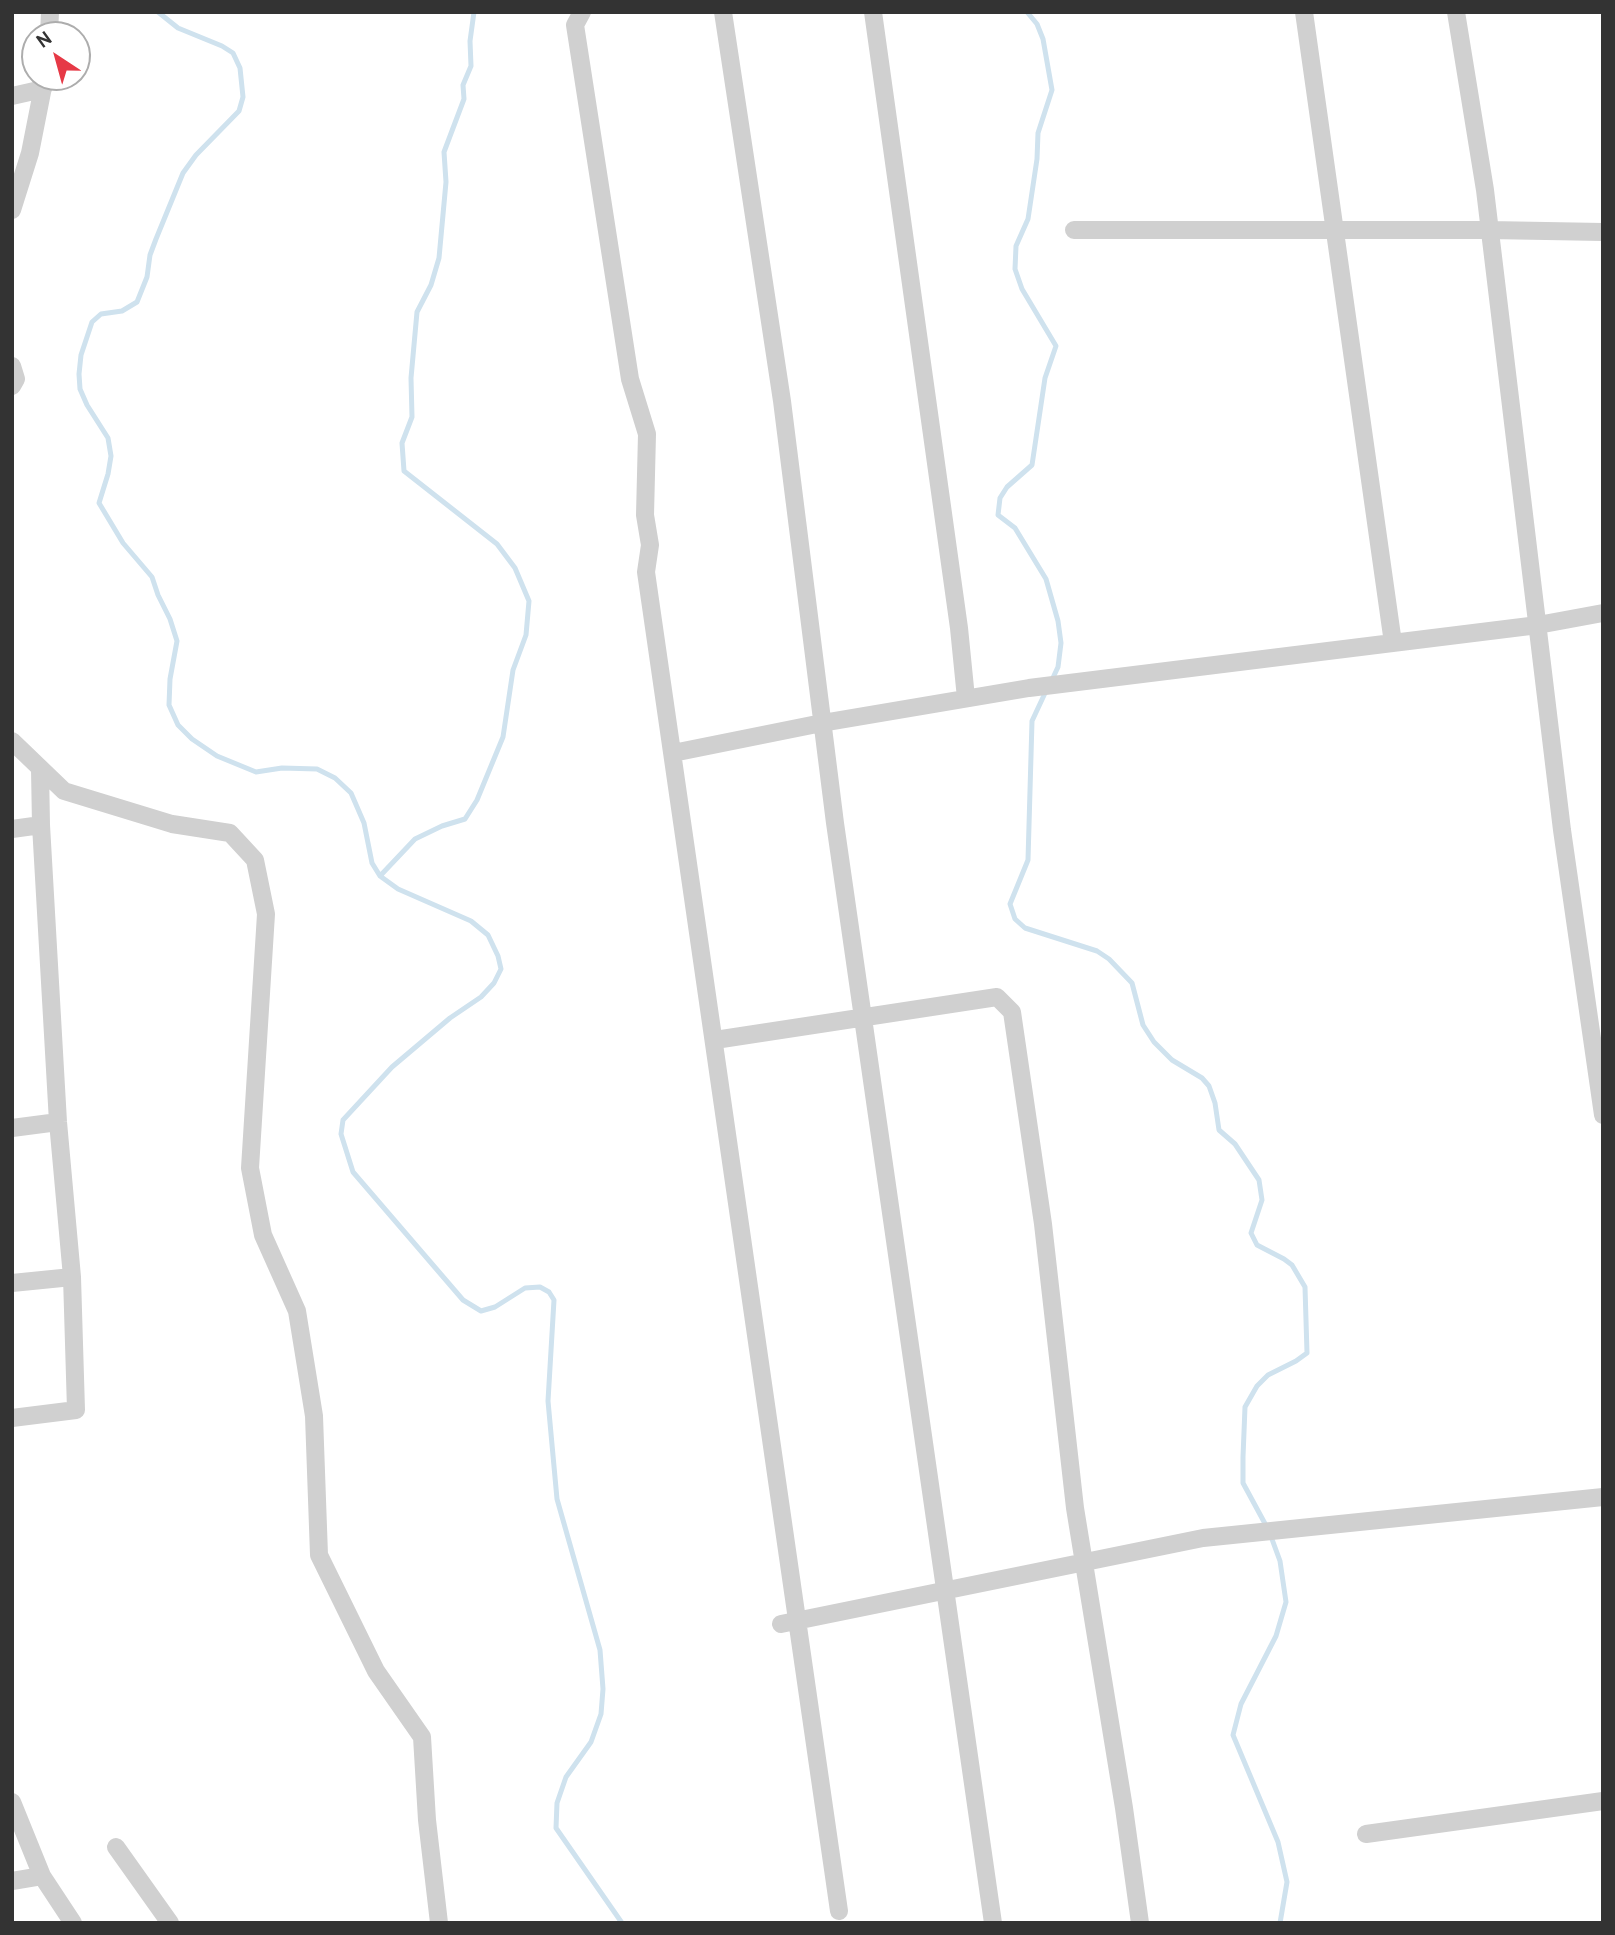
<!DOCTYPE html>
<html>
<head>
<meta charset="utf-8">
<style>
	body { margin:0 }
	#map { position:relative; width:1615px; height:1935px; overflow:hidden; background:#fff; font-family:Overpass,sans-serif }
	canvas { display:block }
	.frame { position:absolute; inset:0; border:14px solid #333; pointer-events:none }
	.north { position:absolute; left:21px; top:21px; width:70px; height:70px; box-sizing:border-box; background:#fff; border:2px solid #adadad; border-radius:50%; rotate:324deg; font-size:19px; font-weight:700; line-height:28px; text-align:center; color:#333 }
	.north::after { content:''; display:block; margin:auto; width:24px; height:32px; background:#e63946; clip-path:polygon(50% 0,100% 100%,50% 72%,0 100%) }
</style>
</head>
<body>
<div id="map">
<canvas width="1615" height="1935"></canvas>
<div class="frame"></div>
<div class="north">N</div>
</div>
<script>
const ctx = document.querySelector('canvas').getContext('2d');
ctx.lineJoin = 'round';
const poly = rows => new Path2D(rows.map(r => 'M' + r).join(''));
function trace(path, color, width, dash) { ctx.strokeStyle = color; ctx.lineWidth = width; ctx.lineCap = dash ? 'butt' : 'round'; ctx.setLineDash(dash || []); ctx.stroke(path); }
trace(poly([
	[158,12,178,28,222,46,233,53,240,68,243,97,239,111,196,155,183,173,156,239,150,255,147,277,137,302,122,311,101,314,92,322,81,355,79,374,80,389,87,405,108,438,111,456,108,474,99,503,123,543,152,577,158,595,170,619,177,641,170,679,169,705,178,725,192,739,217,756,256,772,282,768,317,769,335,778,351,793,364,823,372,863,380,876,398,889,471,921,488,935,498,956,501,969,494,983,481,997,450,1018,392,1067,343,1120,341,1134,353,1172,463,1300,481,1311,495,1307,525,1288,540,1287,549,1292,554,1300,548,1401,557,1499,600,1650,603,1689,601,1714,591,1742,566,1777,557,1803,556,1828,622,1923],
	[1027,12,1037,24,1043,39,1052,90,1038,133,1037,159,1028,219,1016,246,1015,269,1022,289,1056,346,1045,378,1032,465,1007,487,1000,498,998,515,1015,528,1046,579,1058,621,1061,643,1058,667,1051,682],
	[1046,691,1032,721,1028,860,1010,904,1015,919,1025,928,1097,951,1109,959,1132,983,1143,1025,1154,1042,1172,1060,1202,1078,1209,1086,1215,1103,1219,1130,1235,1144,1259,1180,1262,1200,1251,1233,1257,1245,1284,1259,1292,1265,1305,1287,1307,1353,1296,1361,1268,1375,1257,1386,1245,1407,1243,1457,1243,1483,1269,1531,1280,1561,1286,1602,1276,1636,1241,1704,1233,1735,1278,1842,1287,1882,1280,1923],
	[380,876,415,839,442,826,465,819,477,800,503,737,513,670,526,635,529,601,515,568,497,544,404,471,402,443,412,417,411,378,417,312,431,285,439,258,446,182,444,152,464,99,463,85,471,66,470,41,474,12]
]), '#cfe2ee', 5);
trace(poly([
	[582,12,575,25,630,379,647,434,645,515,650,545,646,572,839,1911],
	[723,12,782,401,835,823,993,1923],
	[873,12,959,628,966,698],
	[1304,12,1393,643],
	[1456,12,1485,190,1562,830,1603,1115],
	[49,35,50,12],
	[12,96,43,89],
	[12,210,30,153,45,77],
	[1074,230,1489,230,1603,232],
	[12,366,16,379,12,386],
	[12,741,64,791,172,824,230,833,255,860,266,914,250,1168,263,1235,297,1311,314,1416,319,1555,376,1671,422,1737,427,1820,439,1923],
	[673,753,822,723,1029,688,1538,625,1603,613],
	[12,829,41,825],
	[715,1040,997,997,1012,1012,1043,1224,1075,1508,1124,1808,1140,1923],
	[12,1128,58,1122],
	[12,1283,72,1277],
	[12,1418,76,1410,72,1277,58,1122,41,825,40,769],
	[781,1624,1203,1538,1603,1497],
	[12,1802,42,1876,73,1923],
	[1366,1834,1603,1801],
	[116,1847,170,1923],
	[12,1881,42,1876]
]), '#d0d0d0', 18);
</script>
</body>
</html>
